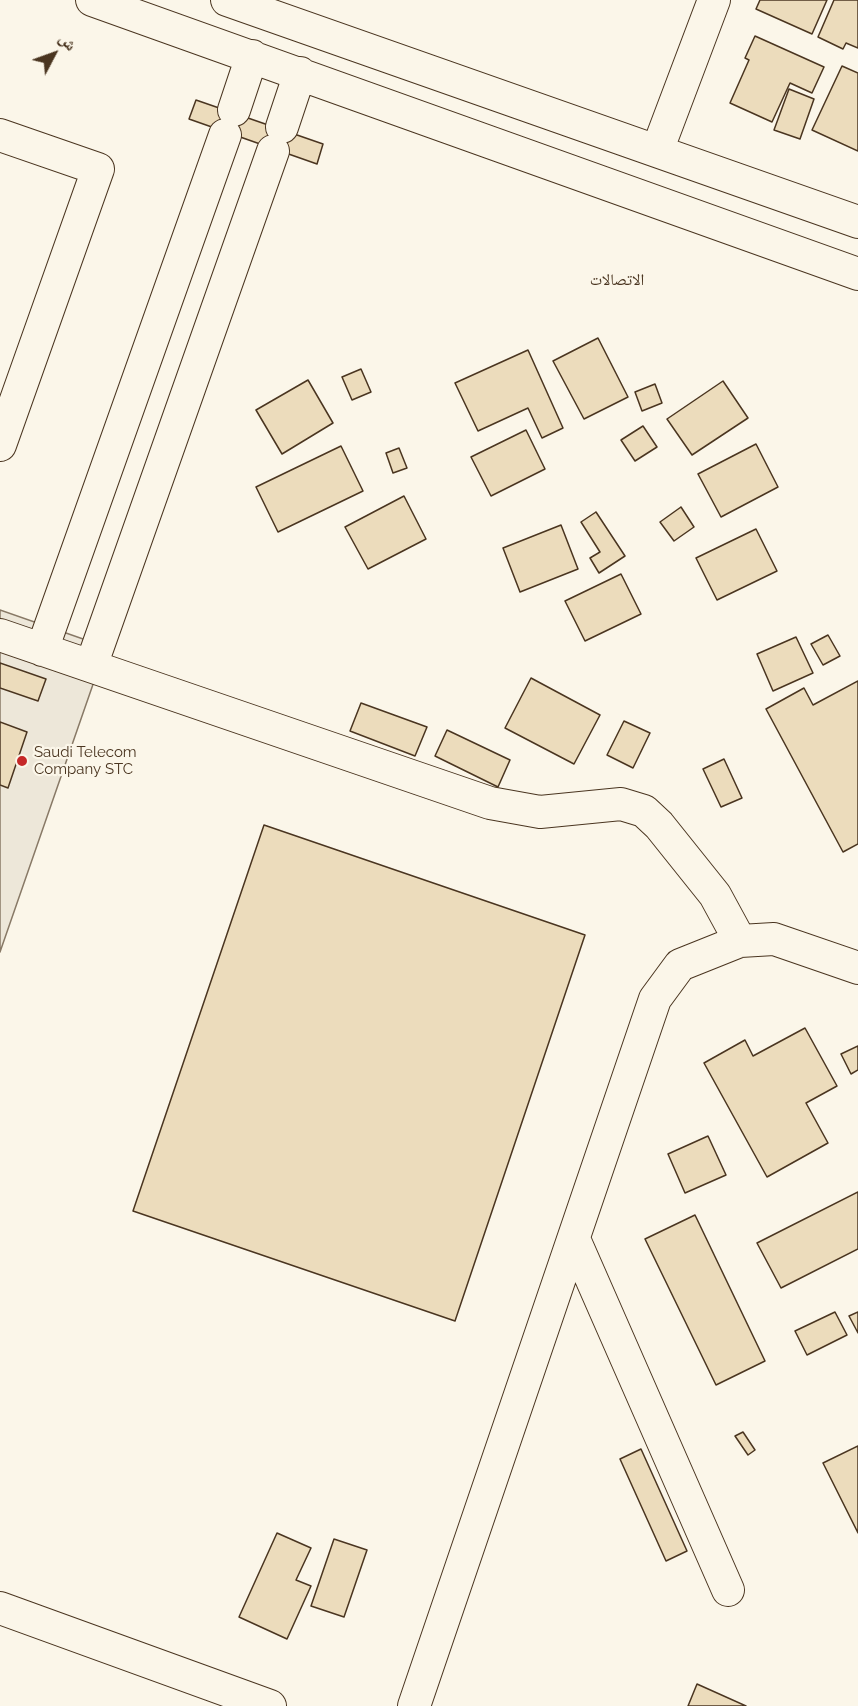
<!DOCTYPE html>
<html>
<head>
<meta charset="utf-8">
<style>
	body { margin:0 }
	#map { position:relative; width:858px; height:1706px; overflow:hidden; background:#fbf6e9; font-family:Raleway,"Noto Naskh Arabic",sans-serif }
	canvas { display:block }
	.north { position:absolute; left:24px; top:24px; width:60px; height:60px; -webkit-text-stroke:4px #fbf6e9; paint-order:stroke; rotate:49deg; font-size:16px; font-weight:700; line-height:24px; text-align:center; color:#4a3520 }
	.north::after { content:''; display:block; margin:auto; width:21px; height:27px; background:#4a3520; clip-path:polygon(50% 0,100% 100%,50% 72%,0 100%) }
</style>
</head>
<body>
<div id="map">
<canvas width="858" height="1706"></canvas>
<div class="north">ش</div>
</div>
<script>
const ctx = document.querySelector('canvas').getContext('2d');
ctx.lineJoin = 'round';
function paint(path, color) { ctx.fillStyle = color; ctx.fill(path, 'evenodd'); }
const poly = rows => new Path2D(rows.map(r => 'M' + r).join(''));
function trace(path, color, width, dash) { ctx.strokeStyle = color; ctx.lineWidth = width; ctx.lineCap = dash ? 'butt' : 'round'; ctx.setLineDash(dash || []); ctx.stroke(path); }
function drawText(font, color, halo, rows, align = 'center') {
  ctx.font = font + ' Raleway,"Noto Naskh Arabic",sans-serif'; ctx.lineWidth = 4.5; ctx.setLineDash([]); ctx.textBaseline = 'middle'; ctx.strokeStyle = halo; ctx.fillStyle = color; for (const [text, x, y, turn = 0] of rows) {
    ctx.save(); ctx.translate(x, y); ctx.rotate((+turn || 0) * Math.PI / 180); ctx.textAlign = isNaN(turn) ? turn : align; if (halo) ctx.strokeText(text, 0, 0); ctx.fillText(text, 0, 0); ctx.restore();
  }
}
const parking = poly([
	[0,610,106,647,0,952,0,610]
]);
paint(parking, '#ede7d9');
trace(parking, '#887966', 1.5);
const building = poly([
	[760,0,827,0,812,34,756,9,760,0],
	[834,0,858,0,858,48,846,43,843,49,818,37,834,0],
	[755,36,824,67,812,93,790,83,772,122,730,103,749,60,745,58,755,36],
	[842,66,858,73,858,151,812,130,842,66],
	[789,89,814,99,800,139,774,130,789,89],
	[196,100,323,144,317,164,189,119,196,100],
	[598,338,628,397,584,419,553,361,598,338],
	[528,350,563,428,542,438,528,408,478,431,455,383,528,350],
	[361,369,371,392,352,400,342,377,361,369],
	[308,380,333,423,282,454,256,410,308,380],
	[723,381,748,418,692,455,667,419,723,381],
	[655,384,662,403,642,411,635,392,655,384],
	[643,426,657,447,635,461,621,440,643,426],
	[526,430,545,469,491,496,471,457,526,430],
	[756,444,778,487,721,517,698,474,756,444],
	[341,446,363,491,278,532,256,487,341,446],
	[399,448,407,468,393,473,386,453,399,448],
	[404,496,426,539,368,569,345,527,404,496],
	[681,507,694,527,674,541,660,522,681,507],
	[596,512,625,556,599,573,590,558,600,552,581,522,596,512],
	[561,525,578,569,520,592,503,548,561,525],
	[756,529,777,571,717,600,696,558,756,529],
	[621,574,641,614,585,641,565,601,621,574],
	[828,635,840,656,823,665,811,644,828,635],
	[796,637,813,673,773,691,757,654,796,637],
	[0,663,46,679,38,701,0,688,0,663],
	[531,678,600,715,574,764,505,728,531,678],
	[858,681,858,844,843,852,766,709,804,688,813,705,858,681],
	[361,703,427,727,415,756,350,731,361,703],
	[624,721,650,733,633,768,607,755,624,721],
	[0,722,27,732,8,788,0,785,0,722],
	[447,730,510,760,498,787,435,756,447,730],
	[724,759,742,798,721,807,703,769,724,759],
	[264,825,585,935,455,1321,133,1211,264,825],
	[805,1028,837,1086,806,1103,828,1143,767,1177,704,1063,745,1040,753,1056,805,1028],
	[858,1046,858,1070,851,1074,841,1054,858,1046],
	[708,1136,726,1175,685,1193,668,1154,708,1136],
	[858,1192,858,1249,781,1288,757,1243,858,1192],
	[695,1215,765,1361,716,1385,645,1239,695,1215],
	[835,1312,847,1335,807,1355,795,1331,835,1312],
	[858,1312,858,1333,849,1316,858,1312],
	[743,1432,755,1450,748,1455,735,1436,743,1432],
	[858,1446,858,1533,823,1463,858,1446],
	[641,1449,687,1551,666,1561,620,1459,641,1449],
	[277,1533,311,1548,296,1580,311,1586,287,1639,239,1617,277,1533],
	[334,1539,367,1550,344,1617,311,1606,334,1539],
	[697,1684,746,1706,688,1706,697,1684]
]);
paint(building, '#ecdcbc');
trace(building, '#4a3520', 1.5);
const minor = poly([
	[92,0,858,274],
	[227,0,858,222],
	[234,110,252,56],
	[282,127,300,73],
	[0,135,98,169,0,445],
	[657,151,714,0],
	[0,635,490,803,540,812,621,804,644,811,659,825,715,895,740,941],
	[42,650,225,135],
	[91,666,273,151],
	[574,1239,728,1590],
	[0,1608,270,1706],
	[414,1706,655,999,680,965,740,941,774,939,858,968]
]);
trace(minor, '#4a3520', 34);
trace(minor, '#fbf6e9', 32);
for (const [x, y, r, color] of [
	[22,761,6,"#c62828"]
]) { const dot = new Path2D(); dot.arc(x, y, r, 0, 2 * Math.PI); ctx.fillStyle = color; ctx.fill(dot); trace(dot, '#fbf6e9', 2); }
drawText('15px', '#4a3520', '#fbf6e9', [
	["Saudi Telecom",34,752],
	["Company STC",34,769]
], 'left');
drawText('16px', '#4a3520', '#fbf6e9', [
	["الاتصالات",617,280]
]);
</script>
</body>
</html>
